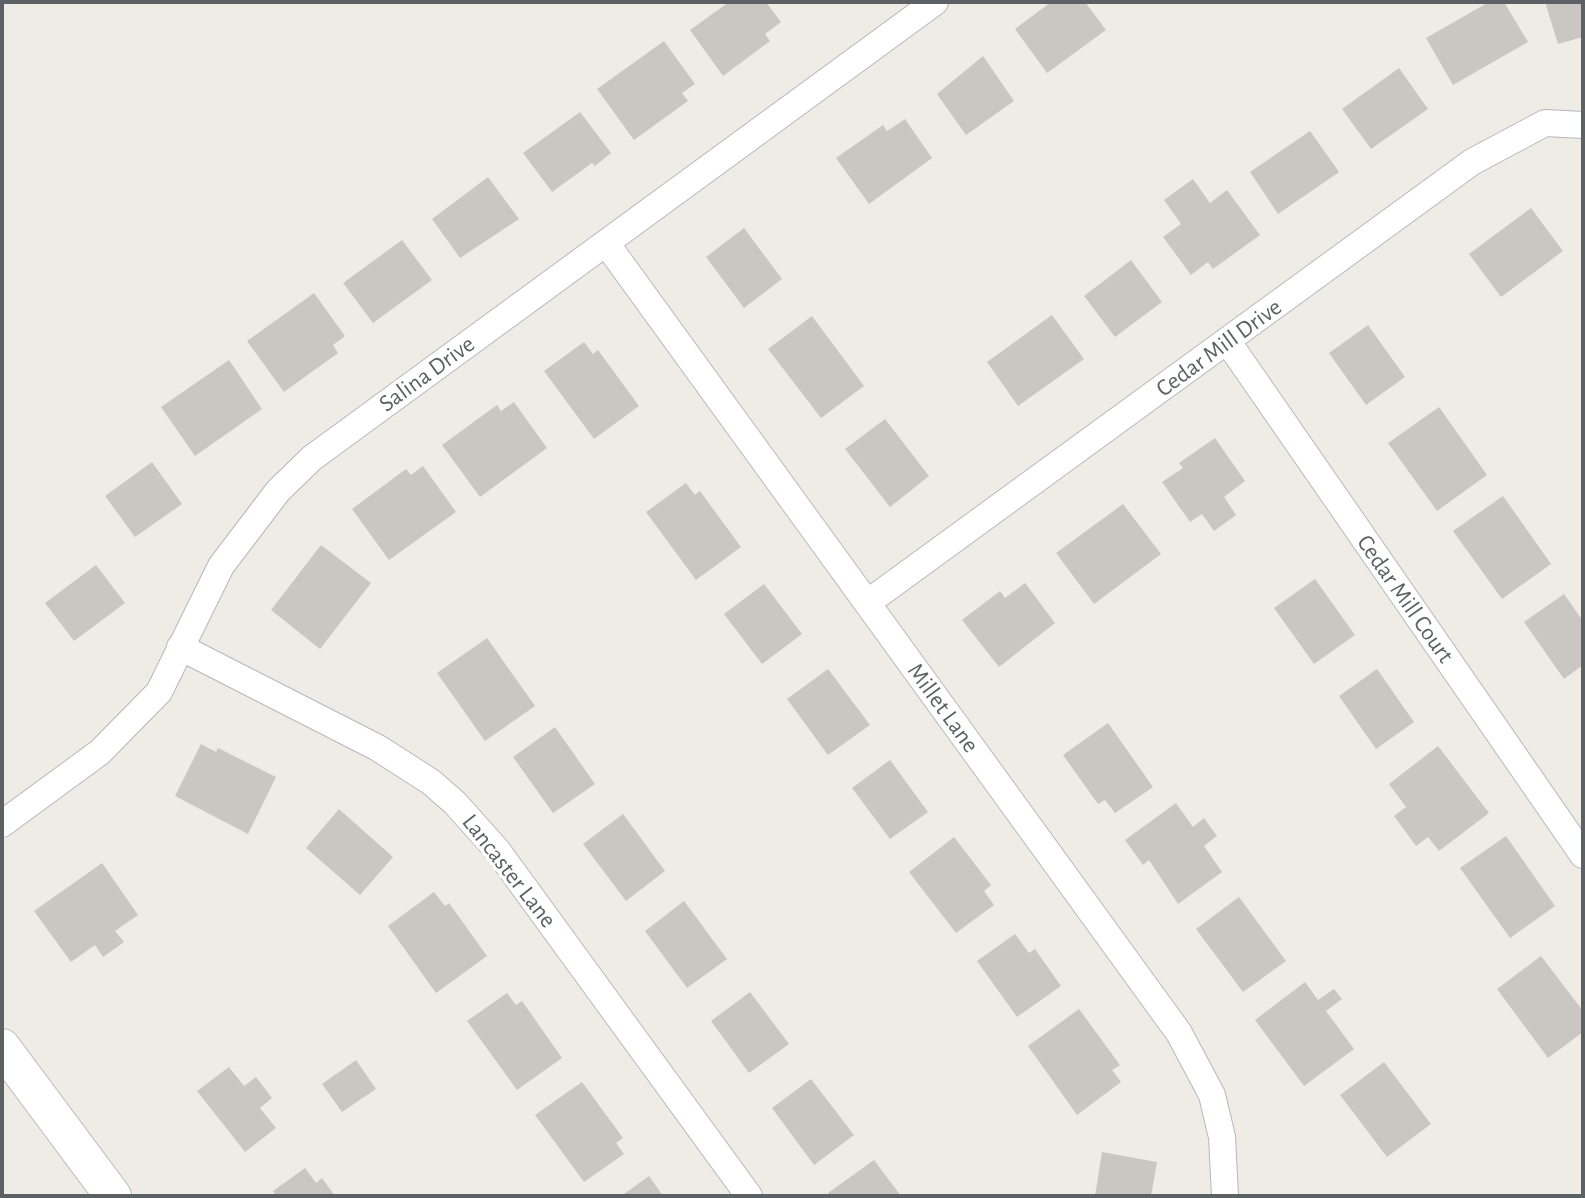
<!DOCTYPE html>
<html>
<head>
<meta charset="utf-8">
<style>
	body { margin:0 }
	#map { position:relative; width:1585px; height:1198px; overflow:hidden; background:#efece5; font-family:"Alegreya Sans",sans-serif }
	canvas { display:block }
	.frame { position:absolute; inset:0; border:4px solid #5c6165; pointer-events:none }
</style>
</head>
<body>
<div id="map">
<canvas width="1585" height="1198"></canvas>
<div class="frame"></div>
</div>
<script>
const ctx = document.querySelector('canvas').getContext('2d');
ctx.lineJoin = 'round';
function paint(path, color) { ctx.fillStyle = color; ctx.fill(path, 'evenodd'); }
const poly = rows => new Path2D(rows.map(r => 'M' + r).join(''));
function trace(path, color, width, dash) { ctx.strokeStyle = color; ctx.lineWidth = width; ctx.lineCap = dash ? 'butt' : 'round'; ctx.setLineDash(dash || []); ctx.stroke(path); }
function drawText(font, color, halo, rows, align = 'center') {
  ctx.font = font + ' "Alegreya Sans",sans-serif'; ctx.lineWidth = 7; ctx.setLineDash([]); ctx.textBaseline = 'middle'; ctx.strokeStyle = halo; ctx.fillStyle = color; for (const [text, x, y, turn = 0] of rows) {
    ctx.save(); ctx.translate(x, y); ctx.rotate((+turn || 0) * Math.PI / 180); ctx.textAlign = isNaN(turn) ? turn : align; if (halo) ctx.strokeText(text, 0, 0); ctx.fillText(text, 0, 0); ctx.restore();
  }
}
paint(poly([
	[729,2,766,2,781,22,765,34,770,41,723,76,690,30],
	[1051,2,1085,2,1106,30,1047,73,1015,29],
	[1489,2,1504,2,1528,42,1453,85,1426,38],
	[1545,2,1583,2,1583,37,1558,44],
	[664,41,695,84,682,93,688,101,634,140,597,89],
	[983,56,1014,101,966,135,937,94],
	[1399,68,1428,109,1371,149,1342,109],
	[580,112,611,153,595,166,592,163,552,192,523,153],
	[905,119,932,158,869,204,836,158,883,125,887,131],
	[1310,131,1339,172,1278,214,1250,172],
	[488,177,519,219,460,258,432,219],
	[1193,179,1210,203,1227,190,1260,235,1213,269,1208,262,1191,275,1163,237,1181,224,1164,200],
	[1531,208,1563,251,1501,297,1469,254],
	[744,228,782,279,744,308,706,257],
	[402,240,432,280,373,323,343,283],
	[1131,260,1162,302,1115,337,1084,296],
	[314,293,345,336,333,345,338,353,284,392,247,341],
	[1052,315,1084,359,1018,406,987,362],
	[812,316,864,386,821,418,768,349],
	[1368,325,1405,377,1366,405,1329,353],
	[584,342,593,354,598,350,639,406,594,439,544,371],
	[229,360,262,409,195,456,161,407],
	[514,402,547,448,480,497,442,445,497,405,501,411],
	[1439,407,1487,475,1437,511,1388,443],
	[885,419,929,476,890,507,845,449],
	[1215,438,1245,481,1224,497,1236,515,1214,531,1202,514,1190,522,1162,482,1183,468,1179,463],
	[152,462,182,504,135,537,105,496],
	[423,466,456,512,389,560,352,509,406,469,411,475],
	[686,483,695,495,700,491,741,547,696,580,646,512],
	[1503,496,1551,564,1502,599,1453,531],
	[1123,504,1161,554,1094,604,1056,553],
	[321,545,371,583,320,649,271,610],
	[96,565,125,603,74,641,45,603],
	[1315,579,1355,635,1314,664,1274,608],
	[1025,583,1055,623,999,667,962,620,1000,591,1005,598],
	[764,584,802,634,762,664,724,614],
	[1564,594,1583,621,1583,665,1564,679,1524,622],
	[487,638,535,706,485,741,437,673],
	[828,669,870,725,828,755,787,699],
	[1377,669,1414,722,1376,749,1339,696],
	[1108,723,1153,787,1115,813,1105,800,1098,804,1063,755],
	[555,727,595,784,553,813,513,757],
	[201,744,216,752,218,748,276,777,248,834,175,796],
	[1438,746,1489,813,1439,851,1428,837,1416,846,1394,816,1406,807,1389,784],
	[890,760,928,812,890,839,852,788],
	[1176,803,1193,827,1204,818,1217,836,1204,846,1222,872,1178,904,1149,860,1143,865,1125,840],
	[339,809,393,857,360,895,306,848],
	[623,814,665,871,626,901,583,844],
	[1506,836,1555,906,1510,938,1460,868],
	[954,837,991,885,984,891,994,905,956,933,909,872],
	[102,863,138,915,115,931,124,942,103,957,95,945,71,962,34,911],
	[434,892,445,906,449,903,487,956,436,993,388,926],
	[1239,897,1286,961,1243,992,1196,929],
	[684,901,727,959,687,988,645,931],
	[1015,934,1029,953,1035,949,1061,986,1017,1017,977,961],
	[1541,956,1583,1011,1583,1032,1548,1058,1497,989],
	[1305,982,1318,1000,1334,989,1342,999,1326,1011,1354,1049,1304,1086,1255,1020],
	[750,992,789,1044,749,1073,711,1021],
	[507,993,516,1005,522,1001,562,1058,517,1090,467,1021],
	[1079,1009,1120,1065,1112,1070,1121,1082,1077,1115,1028,1046],
	[356,1060,376,1089,342,1112,322,1084],
	[1384,1062,1431,1124,1387,1157,1340,1095],
	[229,1067,244,1086,256,1077,272,1098,260,1108,276,1128,245,1152,197,1091],
	[811,1079,854,1135,814,1165,772,1108],
	[582,1082,623,1138,616,1143,624,1154,584,1182,535,1115],
	[1102,1152,1157,1162,1151,1196,1095,1196],
	[874,1160,901,1196,830,1196,828,1193],
	[305,1168,316,1183,322,1178,335,1196,276,1196,273,1191],
	[649,1176,663,1196,621,1196]
]), '#cac7c2');
const street = poly([
	[606,243,1179,1033,1212,1095,1222,1137,1225,1196],
	[1228,342,1583,855],
	[867,603,1472,162,1545,123,1583,125],
	[180,647,378,748,431,782,455,803,497,850,749,1196],
	[2,824,100,752,159,692,221,566,278,491,312,458,935,2]
]);
const secondary = poly([
	[2,1047,113,1196]
]);
trace(street, '#b5b7bb', 28);
trace(secondary, '#b6babe', 38);
trace(street, '#fff', 26);
trace(secondary, '#fff', 36);
drawText('24px', '#5c6165', '#fff', [
	["Cedar Mill Drive",1219,348,-36],
	["Salina Drive",427,374,-36],
	["Cedar Mill Court",1405,599,55],
	["Millet Lane",943,708,54],
	["Lancaster Lane",509,871,52]
]);
</script>
</body>
</html>
